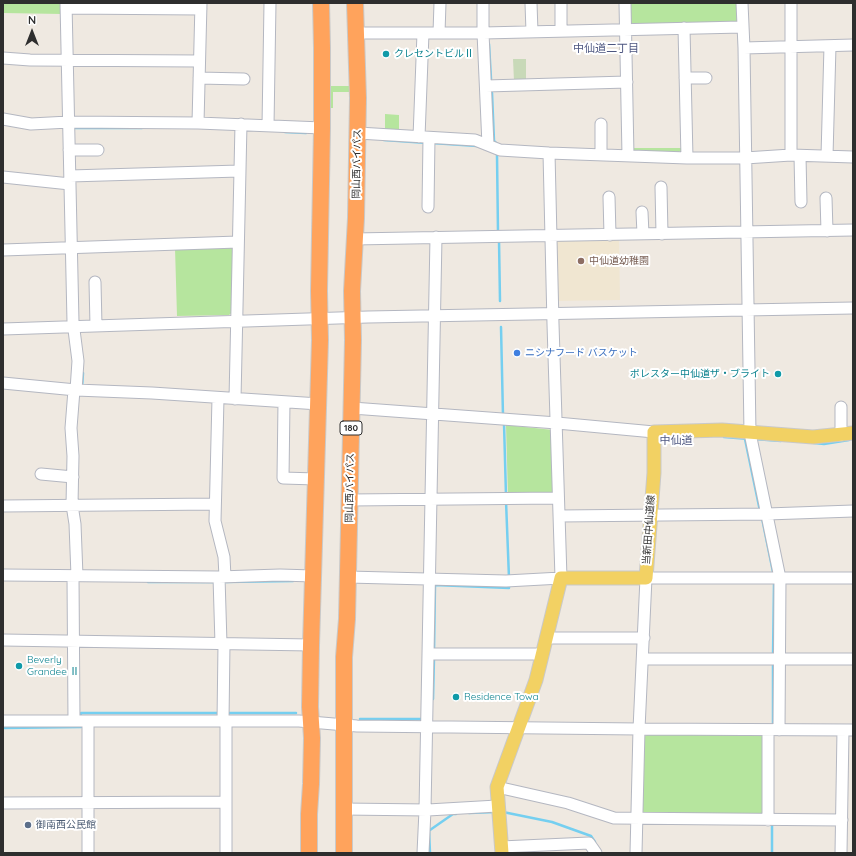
<!DOCTYPE html>
<html>
<head>
<meta charset="utf-8">
<style>
	body { margin:0 }
	#map { position:relative; width:856px; height:856px; overflow:hidden; background:#efe9e1; font-family:Quicksand,sans-serif }
	canvas { display:block }
	.frame { position:absolute; inset:0; border:4px solid #2e2e2e; pointer-events:none }
	.north { position:absolute; left:12px; top:12px; width:40px; height:40px; -webkit-text-stroke:3px #fff; paint-order:stroke; rotate:0deg; font-size:11px; font-weight:700; line-height:16px; text-align:center; color:#2e2e2e }
	.north::after { content:''; display:block; margin:auto; width:14px; height:18px; background:#2e2e2e; clip-path:polygon(50% 0,100% 100%,50% 72%,0 100%) }
</style>
</head>
<body>
<div id="map">
<canvas width="856" height="856"></canvas>
<div class="frame"></div>
<div class="north">N</div>
</div>
<script>
const ctx = document.querySelector('canvas').getContext('2d');
ctx.lineJoin = 'round';
function paint(path, color) { ctx.fillStyle = color; ctx.fill(path, 'evenodd'); }
const poly = rows => new Path2D(rows.map(r => 'M' + r).join(''));
function trace(path, color, width, dash) { ctx.strokeStyle = color; ctx.lineWidth = width; ctx.lineCap = dash ? 'butt' : 'round'; ctx.setLineDash(dash || []); ctx.stroke(path); }
function drawText(font, color, halo, rows, align = 'center') {
  ctx.font = font + ' Quicksand,"Noto Sans JP",sans-serif'; ctx.lineWidth = 4; ctx.setLineDash([]); ctx.textBaseline = 'middle'; ctx.strokeStyle = halo; ctx.fillStyle = color; for (const [text, x, y, turn = 0] of rows) {
    ctx.save(); ctx.translate(x, y); ctx.rotate((+turn || 0) * Math.PI / 180); ctx.textAlign = isNaN(turn) ? turn : align; if (halo) ctx.strokeText(text, 0, 0); ctx.fillText(text, 0, 0); ctx.restore();
  }
}
paint(poly([
	[619,238,620,300,556,301,556,242,560,239]
]), '#f0e6d1');
paint(poly([
	[3,3,62,3,62,14,3,13],
	[630,3,738,3,739,20,735,23,632,25,630,22],
	[330,86,350,86,350,92,333,92,333,108,329,108],
	[385,114,399,115,399,130,385,130],
	[633,148,682,148,682,150,679,152,633,151],
	[231,246,235,249,234,311,229,315,177,316,175,248],
	[506,425,553,430,555,491,551,495,508,496],
	[648,734,763,735,763,816,643,815,640,812,643,738]
]), '#b6e59e');
paint(poly([
	[513,59,526,59,526,81,514,81]
]), '#c8d9b8');
trace(poly([
	[489,44,491,79],
	[492,93,494,141,496,143],
	[75,128,142,128],
	[285,132,306,133],
	[384,140,427,143],
	[432,143,477,146],
	[496,152,497,155,498,233],
	[499,240,500,301],
	[501,327,503,416],
	[82,388,83,373],
	[504,423,506,496],
	[724,437,749,439],
	[745,439,760,511],
	[754,439,781,441],
	[814,443,824,444,849,440],
	[506,501,509,578],
	[762,518,773,572],
	[148,582,215,582],
	[224,582,293,581],
	[434,651,435,585,509,588,509,585],
	[773,656,774,584],
	[433,699,434,658],
	[226,713,296,713],
	[81,714,81,713,221,713],
	[360,719,424,719],
	[3,728,81,727],
	[773,728,773,663],
	[503,812,552,822,591,836,595,842],
	[469,813,496,812],
	[429,830,430,853],
	[430,830,453,814,456,814],
	[772,853,772,823]
]), '#75cff0', 2.5);
const minor = poly([
	[66,3,73,322,78,361,76,390],
	[483,3,483,33,488,145],
	[531,3,532,32],
	[561,3,561,31],
	[625,3,628,156],
	[742,3,744,48,750,433,780,578,779,730],
	[791,3,791,155],
	[66,8,201,9],
	[684,28,687,158],
	[357,33,483,33,742,27],
	[439,33,440,3],
	[744,48,853,45],
	[3,58,30,60,199,61],
	[199,78,244,79],
	[685,78,706,78],
	[486,86,627,82],
	[3,119,31,124,69,122,198,123,322,128],
	[198,123,201,3],
	[268,126,270,3],
	[358,133,475,140,500,150,549,153,687,158,745,158,791,155,853,157],
	[419,137,423,33],
	[69,150,98,150],
	[601,155,601,124],
	[800,156,801,202],
	[827,156,830,46],
	[70,176,239,171],
	[3,177,70,184],
	[661,187,662,234],
	[609,197,610,235],
	[826,198,827,231],
	[428,207,429,138],
	[642,212,643,234],
	[354,239,853,230],
	[3,250,238,242],
	[95,282,96,326],
	[3,329,368,317,853,308],
	[3,383,76,390,152,393,319,404],
	[74,390,71,428,73,456,72,505,75,524,77,576],
	[218,398,215,521,224,557,225,577],
	[235,399,241,124],
	[284,402,283,478,316,479],
	[841,407,841,435],
	[352,408,557,423,654,432],
	[41,474,73,477],
	[350,500,558,498],
	[3,506,215,504],
	[559,516,767,514,853,511],
	[3,575,219,577,280,575,313,576],
	[73,576,74,721],
	[219,577,221,644],
	[348,577,506,581,561,578,553,324,549,153],
	[546,638,644,638],
	[3,640,311,645],
	[428,654,542,654],
	[643,659,853,659],
	[3,721,299,721,357,726,639,729,853,730],
	[223,721,224,644],
	[497,787,568,803,614,818,842,820],
	[3,803,226,802],
	[343,809,428,810,497,806],
	[768,820,768,730],
	[501,847,589,843,596,853],
	[88,853,88,721],
	[226,853,226,721],
	[423,853,425,810,436,237],
	[636,853,639,729,646,578,853,578],
	[841,853,843,730]
]);
const major = poly([
	[502,853,497,787,536,680,561,578,646,578,654,473,654,432,722,430,813,437,853,433]
]);
const highway = poly([
	[309,853,309,814,311,784,312,738,310,707,311,645,320,340,319,291,322,128,322,48,321,3],
	[344,853,344,657,347,619,353,340,352,291,356,218,358,98,355,3]
]);
trace(minor, '#b4b7c1', 13);
trace(major, '#c9c9c9', 15);
trace(highway, '#c9c9c9', 18);
trace(minor, '#fff', 11);
trace(major, '#f2d163', 13);
trace(highway, '#ffa35c', 16);
for (const [x, y, r, color] of [
	[386,54,4,"#0f9aa8"],
	[581,261,4,"#8d6e63"],
	[517,353,4,"#3f7fe0"],
	[778,374,4,"#0f9aa8"],
	[19,666,4,"#0f9aa8"],
	[456,697,4,"#0f9aa8"],
	[28,825,4,"#5c6f8a"]
]) { const dot = new Path2D(); dot.arc(x, y, r, 0, 2 * Math.PI); ctx.fillStyle = color; ctx.fill(dot); trace(dot, '#fff', 1.5); }
for (const [x, y, w] of [
	[351,428,22]
]) { const box = new Path2D(); box.roundRect(x - w / 2, y - 7, w, 14, 3); ctx.fillStyle = '#fff'; ctx.fill(box); trace(box, '#2e2e2e', 1); }
drawText('bold 9px', '#2e2e2e', null, [
	["180",351,428]
]);
drawText('10px', '#0d838f', '#fff', [
	["クレセントビルⅡ",394,54],
	["ポレスター中仙道ザ・ブライト",770,374,"right"],
	["Beverly",27,660],
	["Grandee Ⅱ",27,672],
	["Residence Towa",464,697]
], 'left');
drawText('10px', '#2e2e2e', '#fff', [
	["岡山西バイパス",357,164,-89],
	["岡山西バイパス",350,488,-89],
	["当新田中仙道線",649,530,-86]
]);
drawText('10px', '#785e54', '#fff', [
	["中仙道幼稚園",589,261]
], 'left');
drawText('10px', '#366cbe', '#fff', [
	["ニシナフード バスケット",525,353]
], 'left');
drawText('10px', '#4e5e75', '#fff', [
	["御南西公民館",36,825]
], 'left');
drawText('11px', '#4d5680', '#fff', [
	["中仙道二丁目",606,49],
	["中仙道",676,441]
]);
</script>
</body>
</html>
